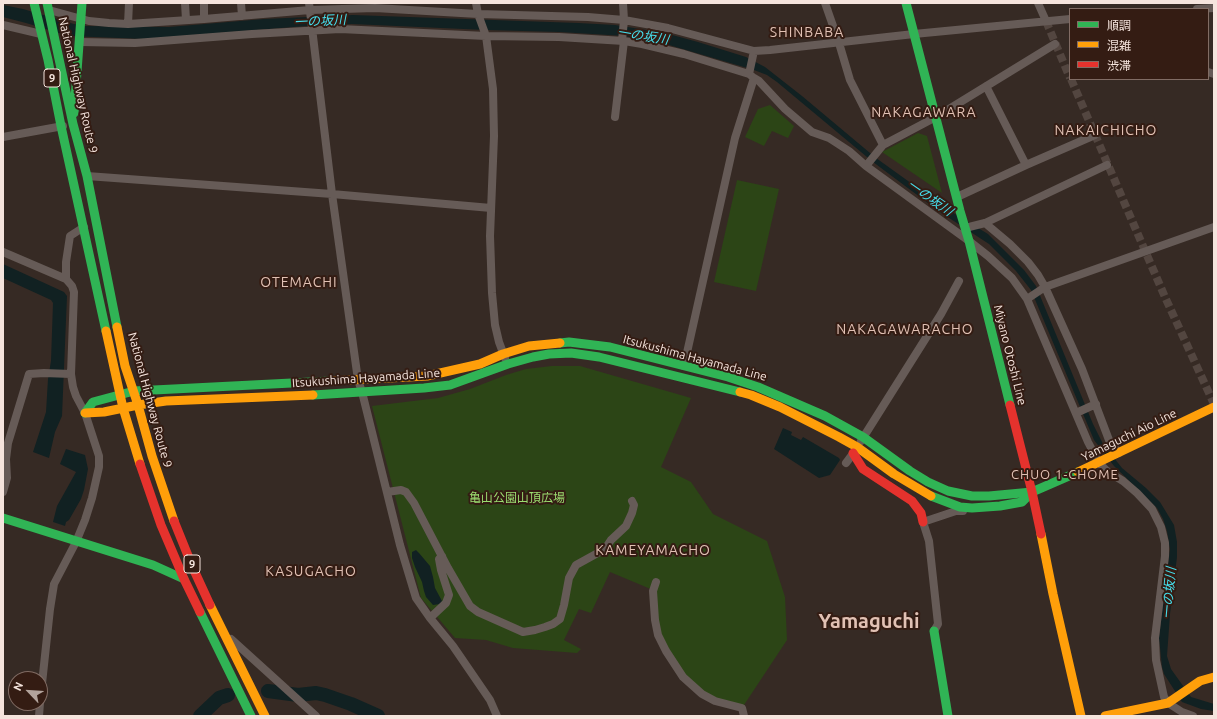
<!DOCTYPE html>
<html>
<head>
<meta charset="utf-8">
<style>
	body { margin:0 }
	#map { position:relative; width:1217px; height:719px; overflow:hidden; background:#362a24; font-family:Ubuntu,"Noto Sans JP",sans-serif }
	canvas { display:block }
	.frame { position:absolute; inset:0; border:4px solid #f5e4dd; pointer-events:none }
	.legend { position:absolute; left:1069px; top:8px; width:140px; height:72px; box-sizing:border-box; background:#341c13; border:1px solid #816c64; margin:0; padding:5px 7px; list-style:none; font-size:12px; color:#f5e4dd }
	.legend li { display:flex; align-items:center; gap:8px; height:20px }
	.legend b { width:20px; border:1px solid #816c64 }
	.north { position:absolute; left:8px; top:671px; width:40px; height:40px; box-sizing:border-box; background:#341c13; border:1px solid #816c64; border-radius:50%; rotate:295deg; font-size:11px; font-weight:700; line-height:16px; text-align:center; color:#f5e4dd }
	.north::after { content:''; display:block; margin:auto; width:14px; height:18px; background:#b2a39c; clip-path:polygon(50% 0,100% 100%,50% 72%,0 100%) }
</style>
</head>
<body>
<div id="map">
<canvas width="1217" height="719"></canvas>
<div class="frame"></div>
<ul class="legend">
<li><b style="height:5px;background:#30b455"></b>順調</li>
<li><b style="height:5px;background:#ff9f0a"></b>混雑</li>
<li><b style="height:5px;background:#e5322d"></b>渋滞</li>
</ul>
<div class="north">N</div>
</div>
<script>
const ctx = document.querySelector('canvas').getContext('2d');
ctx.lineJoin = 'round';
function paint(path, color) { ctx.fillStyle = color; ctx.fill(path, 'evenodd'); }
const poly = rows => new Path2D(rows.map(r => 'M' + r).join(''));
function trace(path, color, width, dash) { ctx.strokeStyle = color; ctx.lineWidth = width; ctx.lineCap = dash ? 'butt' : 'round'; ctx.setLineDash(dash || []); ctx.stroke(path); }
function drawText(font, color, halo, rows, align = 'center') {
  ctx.font = font + ' Ubuntu,"Noto Sans JP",sans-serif'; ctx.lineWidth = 4; ctx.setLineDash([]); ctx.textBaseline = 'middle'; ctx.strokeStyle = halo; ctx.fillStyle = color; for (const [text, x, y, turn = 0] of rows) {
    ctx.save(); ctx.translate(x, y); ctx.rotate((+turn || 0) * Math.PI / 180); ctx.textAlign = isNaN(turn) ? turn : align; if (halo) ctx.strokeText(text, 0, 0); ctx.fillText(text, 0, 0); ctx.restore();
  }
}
paint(poly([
	[770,105,794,126,788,138,772,131,764,146,745,137,758,109],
	[918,133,927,136,942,193,882,152],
	[737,180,779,189,756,291,714,282],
	[552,366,580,366,691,398,661,467,691,482,713,514,767,541,785,597,787,640,742,708,715,701,683,677,658,635,653,590,610,572,591,613,579,609,564,640,581,649,577,653,513,648,486,640,455,638,421,598,372,406,438,398,470,389,506,375,526,369]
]), '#2c4516');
paint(poly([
	[3,5,23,9,74,24,85,26,169,27,264,19,353,15,578,23,615,25,665,33,698,42,746,57,765,67,802,96,876,158,947,209,988,234,1024,270,1036,286,1093,424,1103,444,1122,468,1146,488,1160,502,1174,525,1177,542,1177,557,1170,614,1167,656,1171,669,1191,697,1214,704,1214,711,1201,709,1182,702,1164,674,1162,667,1159,638,1170,549,1167,531,1163,519,1157,508,1114,466,1094,440,1031,290,1016,271,989,244,940,212,873,162,777,82,767,75,754,70,669,45,625,36,560,32,486,30,352,24,306,26,144,39,69,36,26,23,3,17],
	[3,264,64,292,67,296,62,416,55,432,49,458,33,452,46,412,48,379,51,361,53,303,51,300,3,278],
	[783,428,792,432,791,435,801,440,803,437,839,458,840,460,830,475,819,478,774,449],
	[66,449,85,455,88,469,84,490,81,499,69,520,66,522,65,526,53,522,57,506,76,472,60,464],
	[416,550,419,553,430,566,433,577,435,588,442,601,440,604,433,605,426,597,424,591,422,582,415,567,412,558,412,552]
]), '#112122');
trace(poly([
	[268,691,298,695,316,693,325,695,351,704,378,716],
	[200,716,219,698,228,695]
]), '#112122', 14);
trace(poly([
	[1046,21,1070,78],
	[1071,79,1165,297,1214,404]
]), '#534640', 8, [8, 4]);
trace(poly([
	[185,3,186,20],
	[204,3,204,19],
	[241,3,242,16],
	[309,3,332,194,358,380,362,392,400,545,416,598,430,618,453,646,490,700,497,716],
	[476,3,478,14,486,36,493,89,494,136,490,236,492,293,495,325,499,342,505,358],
	[825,3,839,43,850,80,883,145],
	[1038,3,1046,21],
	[1197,9,1214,8],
	[49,10,89,21,109,23,128,24,204,19,310,10,375,8,478,14,588,17,624,20,668,28,754,51,770,50,914,34,1070,19],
	[128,24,129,3],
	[3,25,41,34],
	[622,41,624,20,623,3],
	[80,42,135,43,252,34,340,29,486,36,559,37,624,41,642,44,684,54,749,74,754,78,759,81,785,109,812,132,829,138,849,151,866,166,969,241,988,256,1012,278,1027,299,1088,442,1099,463,1107,471,1123,481,1137,493,1152,509,1161,527,1165,543,1165,556,1155,638,1156,660,1164,697,1168,703,1182,712,1193,716],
	[1208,72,1214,74],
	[749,74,754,51],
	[986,86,1026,165],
	[615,117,624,41],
	[3,137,63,126],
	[866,166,883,145,936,117,1055,44],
	[87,176,332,194,491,208],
	[957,197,1026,165,1095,135],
	[985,223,1010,244,1028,262,1038,275,1045,287,1082,369,1109,440,1119,453],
	[965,228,985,223,1107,165],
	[3,252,66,279,72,286,74,292,71,374,73,387,76,396,85,413,99,456,99,467,92,498,85,520,76,542,54,584,50,609,40,702],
	[66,279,66,262,70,236,84,227],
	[1027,299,1045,287,1214,227],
	[684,366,735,138,754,78],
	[1076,413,1096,404],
	[861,441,941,314,959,281],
	[846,463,855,451],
	[3,492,7,478,6,459,8,443,29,374,44,373,71,374],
	[387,492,401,490,406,492,414,503,448,568,470,606,478,612,523,632,535,630,545,627,553,624,560,619,564,605,569,578,576,565,605,549,611,540,626,526,632,513,634,505,632,501],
	[656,582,653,591,655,620,658,635,666,651,683,677,702,694,715,701,742,708,744,716],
	[430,618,446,603,449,595,441,570,439,559,442,556],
	[934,631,938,624,929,541,923,522,956,511,963,511],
	[231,639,316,716],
	[39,716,40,703]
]), '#665b57', 8);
trace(poly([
	[34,3,48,60,61,126,106,331],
	[47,3,73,124,87,176,117,327],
	[906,3,960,211,969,241,1010,405],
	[74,113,82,3],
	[560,343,569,342,610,347,728,377,758,387,825,416,863,437,910,471,928,482,948,491,972,496,989,496,1032,492,1078,472],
	[313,395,424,388,450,385,508,364,533,357,549,354,571,353,599,357,740,392],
	[85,413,93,402,134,391,331,381],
	[931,496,960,507,972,508,1000,506,1022,502,1032,492],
	[3,518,153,565,184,579],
	[200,612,251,716],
	[934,631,948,716]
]), '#30b455', 9);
trace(poly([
	[117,327,125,366,138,405,152,456,174,521],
	[106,331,123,408,140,464],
	[331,381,427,376,480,364,503,354,529,346,560,343],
	[740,392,751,395,780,407,839,437,857,447,894,474,931,496],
	[85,413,104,412,138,405,166,401,313,395],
	[1078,472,1214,407],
	[1041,534,1053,594,1081,716],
	[210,605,265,716],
	[1105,716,1168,703,1200,681,1214,677]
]), '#ff9f0a', 9);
trace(poly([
	[1010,405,1032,492,1041,534],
	[853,453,863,469,912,501,921,513,923,522],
	[140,464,161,525,184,579,200,612],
	[174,521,193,568,210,605]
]), '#e5322d', 9);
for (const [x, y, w] of [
	[52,78,16],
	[192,564,16]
]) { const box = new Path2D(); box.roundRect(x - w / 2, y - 9, w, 18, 3); ctx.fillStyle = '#341c13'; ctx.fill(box); trace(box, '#f5e4dd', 1); }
drawText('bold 11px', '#f5e4dd', null, [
	["9",52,78],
	["9",192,564]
]);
drawText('12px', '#f5e4dd', '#341c13', [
	["National Highway Route 9",78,85,77],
	["Miyano Otoshi Line",1010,355,76],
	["Itsukushima Hayamada Line",695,358,15],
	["Itsukushima Hayamada Line",366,378,-4],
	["National Highway Route 9",150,400,75],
	["Yamaguchi Aio Line",1129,435,-26]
]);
drawText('12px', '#9bdd70', '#341c13', [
	["亀山公園山頂広場",517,498]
]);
drawText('italic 13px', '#45ddeb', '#341c13', [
	["一の坂川",320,21,-3],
	["一の坂川",643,36,9],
	["一の坂川",930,198,35],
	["一の坂川",1169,593,-85]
]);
ctx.letterSpacing = '1px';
drawText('13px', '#e1c1b4', '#341c13', [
	["CHUO 1-CHOME",1065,475]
]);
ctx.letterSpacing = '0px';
ctx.letterSpacing = '1px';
drawText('14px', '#e1c1b4', '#341c13', [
	["SHINBABA",807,32],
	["NAKAGAWARA",924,112],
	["NAKAICHICHO",1106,130],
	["OTEMACHI",299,282],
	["NAKAGAWARACHO",905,329],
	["KAMEYAMACHO",653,550],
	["KASUGACHO",311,571]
]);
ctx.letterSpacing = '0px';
drawText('bold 20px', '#e1c1b4', '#341c13', [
	["Yamaguchi",869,621]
]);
</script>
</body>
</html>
